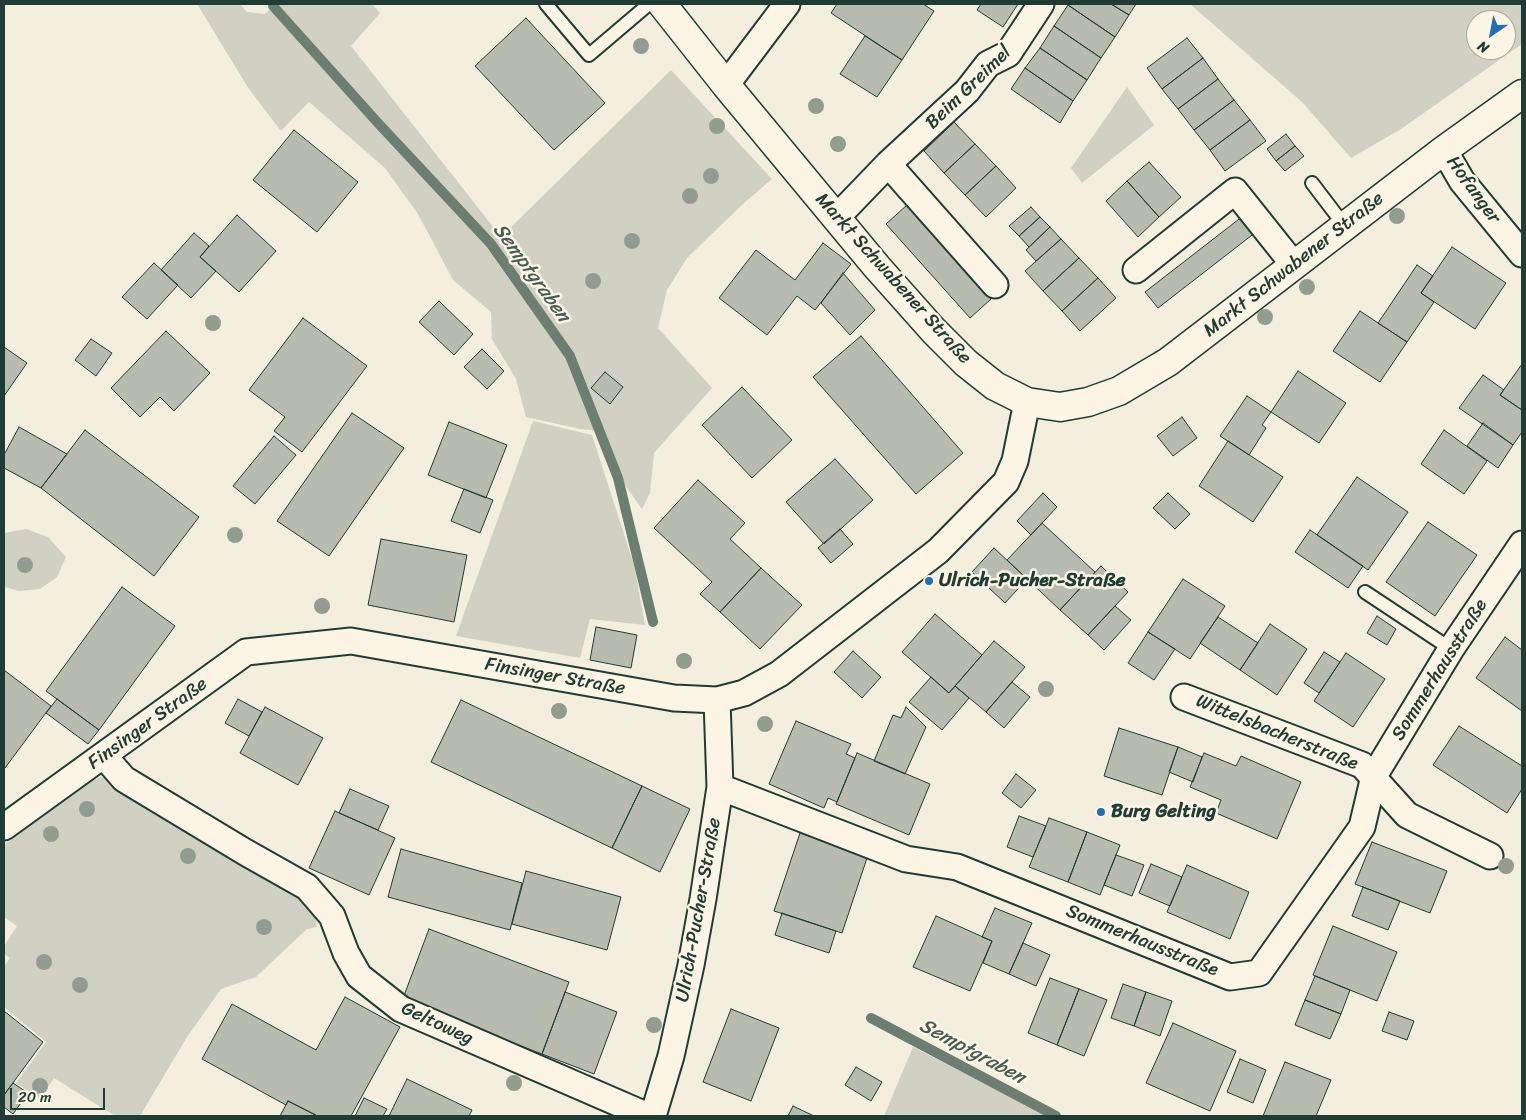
<!DOCTYPE html>
<html>
<head>
<meta charset="utf-8">
<style>
	body { margin:0 }
	#map { position:relative; width:1526px; height:1120px; overflow:hidden; background:#f3eede; font-family:Sriracha,sans-serif }
	canvas { display:block }
	.frame { position:absolute; inset:0; border:5px solid #1f3d34; pointer-events:none }
	.north { position:absolute; left:1466px; top:10px; width:50px; height:50px; box-sizing:border-box; background:#fcf5e5; border:1px solid #a4ab9e; border-radius:50%; rotate:213deg; font-size:14px; font-weight:700; line-height:20px; text-align:center; color:#1f3d34 }
	.north::after { content:''; display:block; margin:auto; width:18px; height:22px; background:#1f6fb2; clip-path:polygon(50% 0,100% 100%,50% 72%,0 100%) }
	.scale { position:absolute; left:10px; top:1088px; width:95px; height:22px; box-sizing:border-box; border:2px solid #1f3d34; border-top:0; padding-left:6px; font-size:15px; line-height:18px; white-space:nowrap; color:#1f3d34; -webkit-text-stroke:4px #fcf5e5; paint-order:stroke }
</style>
</head>
<body>
<div id="map">
<canvas width="1526" height="1120"></canvas>
<div class="frame"></div>
<div class="north">N</div>
<div class="scale">20 m</div>
</div>
<script>
const ctx = document.querySelector('canvas').getContext('2d');
ctx.lineJoin = 'round';
function paint(path, color) { ctx.fillStyle = color; ctx.fill(path, 'evenodd'); }
const poly = rows => new Path2D(rows.map(r => 'M' + r).join(''));
function trace(path, color, width, dash) { ctx.strokeStyle = color; ctx.lineWidth = width; ctx.lineCap = dash ? 'butt' : 'round'; ctx.setLineDash(dash || []); ctx.stroke(path); }
function drawText(font, color, halo, rows, align = 'center') {
  ctx.font = font + ' Sriracha,sans-serif'; ctx.lineWidth = 5; ctx.setLineDash([]); ctx.textBaseline = 'middle'; ctx.strokeStyle = halo; ctx.fillStyle = color; for (const [text, x, y, turn = 0] of rows) {
    ctx.save(); ctx.translate(x, y); ctx.rotate((+turn || 0) * Math.PI / 180); ctx.textAlign = isNaN(turn) ? turn : align; if (halo) ctx.strokeText(text, 0, 0); ctx.fillText(text, 0, 0); ctx.restore();
  }
}
paint(poly([
	[197,4,240,4,247,12,265,14,275,4,372,4,380,13,351,46,501,237,671,70,772,179,744,203,687,258,667,290,658,328,712,388,654,453,650,493,642,509,620,478,599,431,580,429,526,417,516,379,492,339,491,312,453,280,418,214,385,168,309,102,281,131,249,89],
	[1190,4,1522,4,1522,44,1401,129,1351,158,1303,103],
	[1476,20,1506,20,1506,50,1476,50],
	[1127,87,1154,125,1082,183,1071,168],
	[533,421,592,435,634,565,645,625,590,619,580,658,456,636],
	[26,529,48,537,66,557,57,577,40,589,19,591,4,587,4,533],
	[102,777,293,890,314,908,317,927,307,929,256,977,221,989,187,1037,140,1116,115,1116,54,1078,40,1099,16,1083,46,1042,4,1007,4,967,10,958,4,954,4,946,17,926,4,917,4,845,86,783],
	[913,1047,1049,1116,884,1116]
]), '#d0d1c2');
trace(poly([
	[273,6,378,123,491,244,570,356,618,478,653,622],
	[871,1018,1056,1116]
]), '#6c7d72', 10);
const building = poly([
	[837,4,923,4,934,11,902,60,831,13,837,4],
	[981,4,1018,4,1003,27,977,10,981,4],
	[1069,4,1111,4,1129,15,1115,37,1068,5,1069,4],
	[1111,4,1136,4,1129,15,1111,4],
	[1068,5,1115,37,1101,58,1054,26,1068,5],
	[526,18,605,103,554,150,475,66,526,18],
	[1054,26,1101,58,1087,80,1040,48,1054,26],
	[865,36,902,60,877,97,840,74,865,36],
	[1187,38,1203,58,1162,89,1147,68,1187,38],
	[1040,48,1087,80,1073,101,1025,68,1040,48],
	[1203,58,1218,79,1178,109,1162,89,1203,58],
	[1025,68,1073,101,1060,123,1011,89,1025,68],
	[1218,79,1234,100,1194,130,1178,109,1218,79],
	[1234,100,1250,120,1210,150,1194,130,1234,100],
	[1250,120,1266,141,1225,171,1210,150,1250,120],
	[954,122,975,144,944,173,924,151,954,122],
	[294,130,358,182,317,232,253,180,294,130],
	[1286,134,1295,146,1276,161,1267,149,1286,134],
	[975,144,996,166,965,195,944,173,975,144],
	[1295,146,1304,156,1285,171,1276,161,1295,146],
	[1149,162,1181,197,1159,217,1127,181,1149,162],
	[996,166,1016,188,986,217,965,195,996,166],
	[1127,181,1159,217,1138,237,1106,201,1127,181],
	[907,205,991,299,970,318,886,224,907,205],
	[1031,207,1040,217,1019,236,1009,226,1031,207],
	[237,215,276,251,239,292,200,257,237,215],
	[1243,216,1256,232,1158,308,1145,292,1243,216],
	[1040,217,1050,227,1029,247,1019,236,1040,217],
	[1050,227,1061,239,1036,261,1026,250,1050,227],
	[194,233,209,246,200,257,216,271,191,298,161,270,194,233],
	[1061,239,1079,258,1043,291,1025,271,1061,239],
	[823,243,851,264,815,310,797,296,767,335,719,298,756,250,795,280,823,243],
	[1452,247,1506,283,1475,329,1421,293,1452,247],
	[1079,258,1098,278,1062,311,1043,291,1079,258],
	[154,263,178,285,147,319,122,297,154,263],
	[1417,265,1433,276,1421,293,1434,302,1407,342,1378,323,1417,265],
	[843,273,875,310,850,335,821,303,843,273],
	[1098,278,1116,298,1080,331,1062,311,1098,278],
	[439,301,473,334,454,355,419,322,439,301],
	[1360,311,1407,342,1380,382,1333,351,1360,311],
	[303,318,367,366,302,452,274,431,285,417,249,390,303,318],
	[166,331,210,373,174,411,160,397,140,417,111,388,166,331],
	[861,336,963,453,916,494,813,377,861,336],
	[91,339,112,353,96,376,75,360,91,339],
	[4,347,27,363,4,396,4,347],
	[482,349,504,371,487,389,464,367,482,349],
	[1522,364,1522,410,1500,395,1522,364],
	[1298,371,1346,403,1319,443,1271,412,1298,371],
	[605,372,623,387,610,404,591,388,605,372],
	[1483,375,1504,390,1500,395,1522,410,1522,432,1513,445,1459,408,1483,375],
	[742,387,792,440,752,478,702,425,742,387],
	[1247,396,1271,412,1262,425,1266,428,1249,455,1220,436,1247,396],
	[352,413,404,448,329,556,277,521,352,413],
	[1182,417,1197,438,1173,456,1157,436,1182,417],
	[449,422,507,445,486,498,428,475,449,422],
	[1483,423,1513,445,1498,468,1467,446,1483,423],
	[19,427,67,454,41,488,4,468,4,455,19,427],
	[85,430,199,517,154,576,41,488,85,430],
	[1444,430,1487,461,1464,494,1421,464,1444,430],
	[274,436,296,455,255,504,233,486,274,436],
	[1228,441,1283,477,1253,522,1199,486,1228,441],
	[835,459,873,500,824,544,786,502,835,459],
	[1357,477,1408,512,1368,570,1317,535,1357,477],
	[698,480,745,523,730,539,761,568,720,612,700,594,712,582,654,528,698,480],
	[464,489,493,500,480,533,451,521,464,489],
	[1043,493,1057,507,1031,535,1017,521,1043,493],
	[1168,493,1190,514,1175,529,1153,508,1168,493],
	[1428,522,1477,555,1435,616,1386,582,1428,522],
	[1042,523,1095,572,1060,610,1007,560,1042,523],
	[840,529,853,544,831,563,818,548,840,529],
	[1310,530,1363,566,1348,588,1295,552,1310,530],
	[381,539,467,555,454,622,368,605,381,539],
	[994,548,1027,579,1005,603,972,572,994,548],
	[1101,566,1128,592,1088,635,1060,610,1101,566],
	[761,568,802,605,760,649,720,612,761,568],
	[1183,579,1225,606,1190,659,1148,632,1183,579],
	[122,587,175,626,99,730,46,691,122,587],
	[1115,606,1131,620,1104,650,1088,635,1115,606],
	[935,614,982,655,949,693,902,652,935,614],
	[1377,616,1396,629,1387,645,1367,633,1377,616],
	[1218,617,1258,643,1240,670,1200,643,1218,617],
	[1270,624,1307,649,1277,695,1240,670,1270,624],
	[596,627,637,635,631,668,590,660,596,627],
	[1148,632,1175,649,1154,680,1128,663,1148,632],
	[1505,637,1522,650,1522,711,1476,678,1505,637],
	[994,641,1025,667,986,712,955,686,994,641],
	[853,651,881,677,862,698,834,672,853,651],
	[1324,652,1340,662,1319,693,1304,683,1324,652],
	[1346,653,1385,679,1353,727,1314,701,1346,653],
	[4,670,51,706,5,768,4,767,4,670],
	[931,677,949,693,955,686,969,698,942,730,909,702,931,677],
	[1012,682,1030,697,1004,728,986,712,1012,682],
	[57,699,99,730,88,744,46,713,57,699],
	[238,699,262,712,249,736,225,723,238,699],
	[461,700,642,786,612,848,431,762,461,700],
	[265,707,323,738,298,785,240,753,265,707],
	[906,707,926,727,905,774,874,761,893,715,901,718,906,707],
	[796,721,851,744,846,754,855,758,837,802,828,798,824,808,769,784,796,721],
	[1459,726,1522,766,1522,789,1507,813,1433,765,1459,726],
	[1119,728,1178,747,1162,795,1104,776,1119,728],
	[1178,747,1202,757,1193,782,1169,772,1178,747],
	[857,753,930,784,909,835,836,804,857,753],
	[1204,753,1236,766,1241,756,1301,782,1277,839,1216,813,1221,800,1190,787,1204,753],
	[1016,774,1036,790,1021,808,1002,793,1016,774],
	[642,786,690,809,660,872,612,848,642,786],
	[350,789,389,806,378,830,339,813,350,789],
	[335,811,395,838,369,895,309,868,335,811],
	[1019,816,1046,826,1033,857,1007,847,1019,816],
	[1049,818,1087,832,1068,882,1029,867,1049,818],
	[1087,832,1120,845,1100,895,1068,882,1087,832],
	[800,833,868,855,842,933,774,911,800,833],
	[1372,842,1447,871,1430,913,1355,884,1372,842],
	[401,849,522,883,510,930,388,897,401,849],
	[1116,855,1144,865,1132,896,1104,885,1116,855],
	[1151,864,1182,877,1170,906,1139,893,1151,864],
	[1187,865,1249,892,1230,939,1167,912,1187,865],
	[526,871,621,897,607,950,512,924,526,871],
	[1363,887,1400,901,1388,930,1352,916,1363,887],
	[995,908,1032,923,1009,974,983,963,992,941,982,937,995,908],
	[782,913,836,931,829,953,775,935,782,913],
	[936,916,992,941,970,991,913,967,936,916],
	[1333,926,1397,952,1377,1001,1313,975,1333,926],
	[429,929,569,982,542,1054,402,1001,429,929],
	[1023,943,1050,955,1036,986,1009,974,1023,943],
	[1315,976,1350,990,1341,1014,1305,1000,1315,976],
	[1050,978,1079,989,1057,1045,1028,1033,1050,978],
	[1123,984,1146,992,1134,1026,1111,1018,1123,984],
	[1079,989,1107,1000,1084,1056,1057,1045,1079,989],
	[565,992,617,1012,594,1074,542,1054,565,992],
	[1146,992,1172,1001,1160,1036,1134,1026,1146,992],
	[345,997,400,1027,351,1116,317,1116,288,1101,286,1105,202,1059,232,1004,316,1050,345,997],
	[1305,1000,1341,1014,1330,1039,1295,1025,1305,1000],
	[731,1009,779,1028,751,1101,703,1082,731,1009],
	[4,1011,43,1042,4,1095,4,1011],
	[1389,1012,1414,1021,1407,1040,1382,1031,1389,1012],
	[1173,1023,1236,1051,1210,1111,1146,1083,1173,1023],
	[1240,1059,1266,1070,1253,1103,1227,1092,1240,1059],
	[1285,1062,1331,1080,1316,1116,1263,1116,1285,1062],
	[856,1067,882,1082,871,1101,845,1085,856,1067],
	[407,1079,472,1110,469,1116,389,1116,407,1079],
	[13,1083,28,1093,13,1114,4,1107,4,1095,13,1083],
	[364,1098,387,1109,383,1116,355,1116,364,1098],
	[288,1101,316,1115,317,1116,280,1116,288,1101],
	[793,1106,814,1116,788,1116,793,1106]
]);
paint(building, '#b8bcae');
trace(building, '#1f3d34', 1);
const lane = poly([
	[546,4,589,55,649,4],
	[1312,183,1344,225],
	[1365,592,1451,649]
]);
const street = poly([
	[726,85,787,4],
	[1444,150,1462,181,1522,254],
	[888,164,995,285],
	[837,217,888,164,967,91,988,64,1008,54,1041,4],
	[1136,270,1235,191,1294,265],
	[1184,697,1362,765,1407,815,1490,856],
	[104,756,124,779,245,852,307,887,332,916,346,953,359,976,401,1009,648,1116],
	[720,787,906,859,957,867,1230,977,1259,973,1362,827,1374,776,1451,649,1522,544],
	[4,827,246,652,351,641,674,698,717,700,744,693,779,674,938,551,1006,482,1015,461,1027,402],
	[653,1116,671,1056,691,965,703,899,720,787,717,700]
]);
const secondary = poly([
	[662,4,726,85,877,267,934,331,966,363,995,386,1027,402,1060,407,1088,402,1119,391,1168,362,1444,150,1522,94]
]);
trace(lane, '#1f3d34', 16);
trace(street, '#1f3d34', 29);
trace(secondary, '#1f3d34', 31);
trace(lane, '#fcf5e5', 12);
trace(street, '#fcf5e5', 25);
trace(secondary, '#fcf5e5', 28);
ctx.fillStyle = '#929d90';
for (const [x, y] of [
	[641,46],
	[816,106],
	[717,126],
	[838,144],
	[711,176],
	[690,196],
	[1397,216],
	[632,241],
	[593,281],
	[1307,287],
	[1265,317],
	[213,323],
	[235,535],
	[25,565],
	[322,606],
	[684,661],
	[1046,689],
	[559,711],
	[765,724],
	[87,809],
	[51,834],
	[188,856],
	[1506,866],
	[264,927],
	[44,962],
	[80,985],
	[654,1025],
	[514,1083],
	[40,1086]
]) { ctx.beginPath(); ctx.arc(x, y, 8, 0, 2 * Math.PI); ctx.fill(); }
for (const [x, y, r, color] of [
	[929,581,5,"#1f6fb2"],
	[1101,812,5,"#1f6fb2"]
]) { const dot = new Path2D(); dot.arc(x, y, r, 0, 2 * Math.PI); ctx.fillStyle = color; ctx.fill(dot); trace(dot, '#fcf5e5', 2); }
drawText('19px', '#1f3d34', '#fcf5e5', [
	["Beim Greimel",969,88,-44],
	["Hofanger",1473,190,54],
	["Markt Schwabener Straße",1294,265,-38],
	["Markt Schwabener Straße",893,279,48],
	["Sommerhausstraße",1440,670,-58],
	["Finsinger Straße",555,677,10],
	["Finsinger Straße",148,724,-36],
	["Wittelsbacherstraße",1277,733,22],
	["Ulrich-Pucher-Straße",699,910,-80],
	["Sommerhausstraße",1142,941,22],
	["Geltoweg",437,1024,25]
]);
drawText('bold 19px', '#1f3d34', '#fcf5e5', [
	["Ulrich-Pucher-Straße",939,581],
	["Burg Gelting",1111,812]
], 'left');
drawText('italic 20px', '#465d53', '#fcf5e5', [
	["Semptgraben",531,273,54],
	["Semptgraben",972,1052,28]
]);
</script>
</body>
</html>
